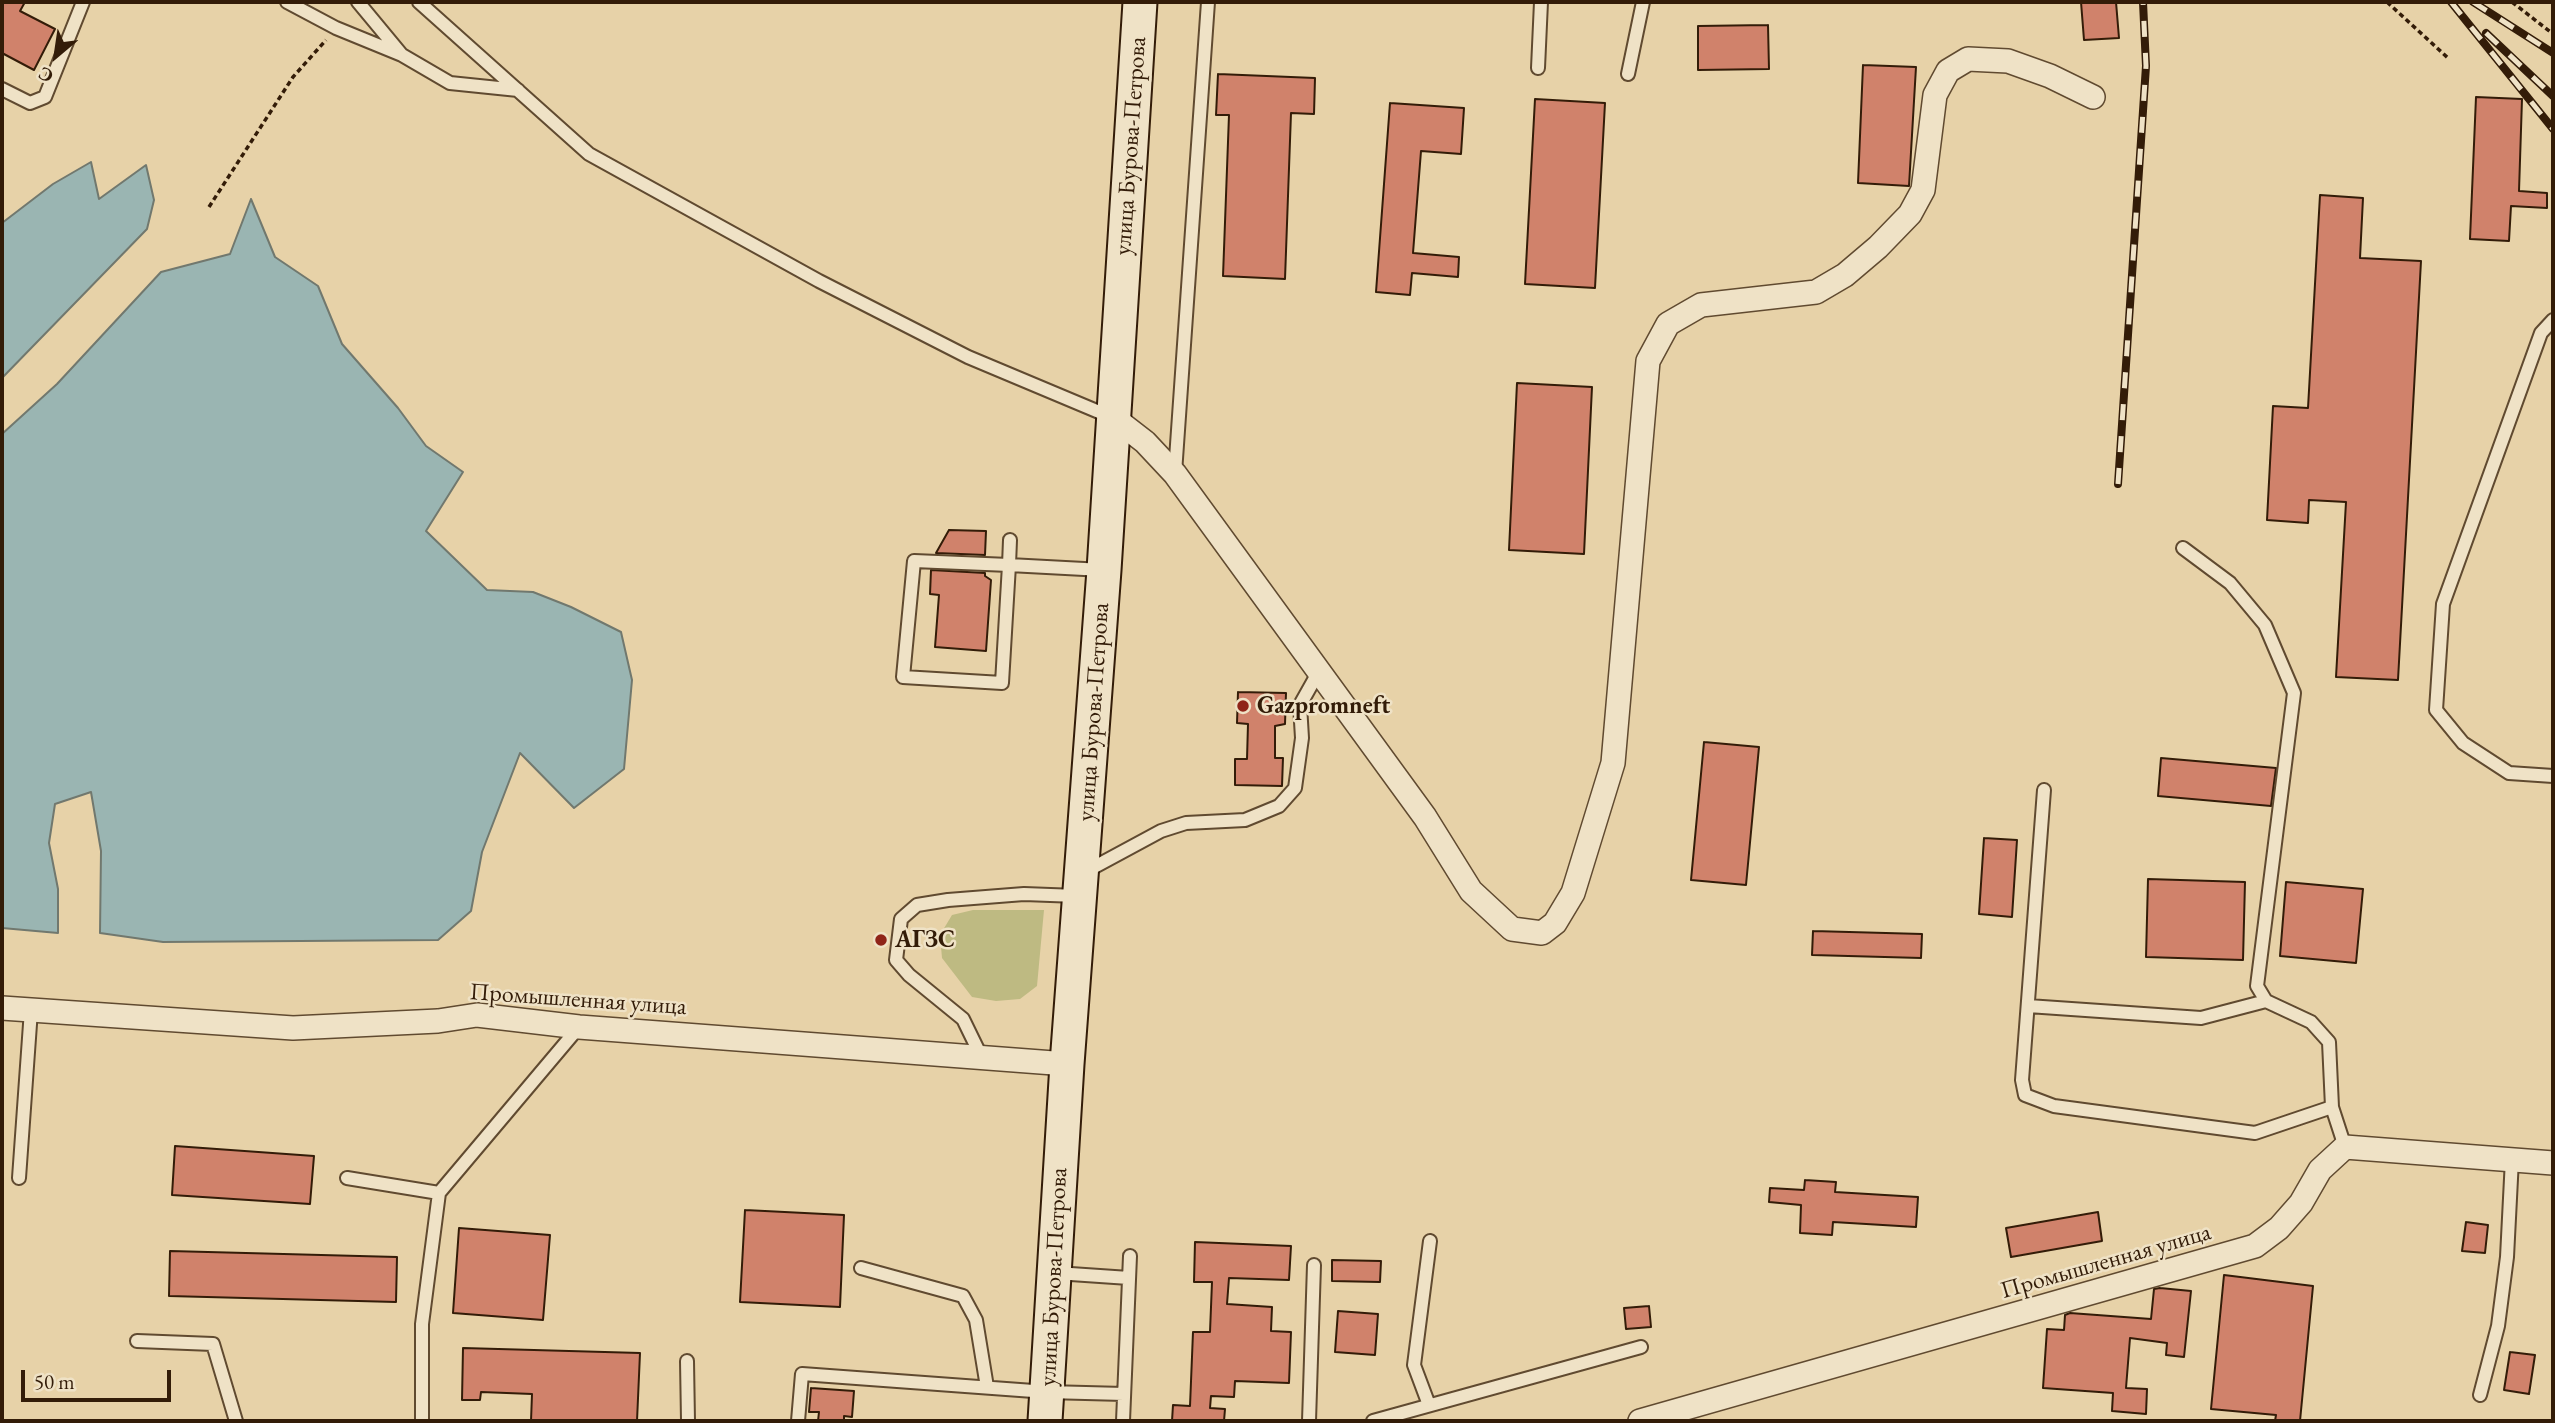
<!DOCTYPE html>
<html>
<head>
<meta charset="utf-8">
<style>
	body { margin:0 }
	#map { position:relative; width:2555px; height:1423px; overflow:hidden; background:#e7d2a8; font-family:"EB Garamond",serif }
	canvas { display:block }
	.frame { position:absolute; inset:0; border:4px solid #331c08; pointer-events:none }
	.north { position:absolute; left:21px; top:21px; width:70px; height:70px; -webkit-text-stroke:5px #efe2c6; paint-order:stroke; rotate:209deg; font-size:19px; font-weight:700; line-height:28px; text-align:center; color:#331c08 }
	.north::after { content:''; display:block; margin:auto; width:24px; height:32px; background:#331c08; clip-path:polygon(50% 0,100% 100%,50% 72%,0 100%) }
	.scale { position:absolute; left:21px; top:1370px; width:150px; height:32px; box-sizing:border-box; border:4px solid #331c08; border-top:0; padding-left:9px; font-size:21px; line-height:24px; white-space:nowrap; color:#331c08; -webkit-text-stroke:5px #efe2c6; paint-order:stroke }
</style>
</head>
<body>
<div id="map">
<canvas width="2555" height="1423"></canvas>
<div class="frame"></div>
<div class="north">С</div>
<div class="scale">50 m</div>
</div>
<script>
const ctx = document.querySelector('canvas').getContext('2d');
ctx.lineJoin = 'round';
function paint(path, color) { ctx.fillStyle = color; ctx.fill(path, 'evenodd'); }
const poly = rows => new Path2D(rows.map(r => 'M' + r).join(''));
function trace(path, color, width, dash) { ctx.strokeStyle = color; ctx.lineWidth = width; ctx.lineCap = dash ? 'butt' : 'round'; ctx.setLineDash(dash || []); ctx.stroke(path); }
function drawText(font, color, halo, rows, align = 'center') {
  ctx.font = font + ' "EB Garamond",serif'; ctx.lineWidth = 5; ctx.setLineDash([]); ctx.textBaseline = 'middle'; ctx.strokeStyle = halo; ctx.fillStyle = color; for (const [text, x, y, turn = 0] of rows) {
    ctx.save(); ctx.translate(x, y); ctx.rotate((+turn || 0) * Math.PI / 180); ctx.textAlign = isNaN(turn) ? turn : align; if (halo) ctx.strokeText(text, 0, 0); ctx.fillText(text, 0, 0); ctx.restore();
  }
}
paint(poly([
	[973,910,1044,910,1037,986,1020,999,996,1001,972,997,942,958,940,935,952,915]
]), '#beba82');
const water = poly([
	[91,162,99,199,146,165,154,200,147,229,2,378,2,223,53,184,91,162],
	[251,199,275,257,318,286,342,344,398,408,426,446,463,472,426,531,487,590,533,592,571,607,621,632,632,680,624,769,574,808,520,753,482,852,471,911,438,940,163,942,100,933,101,851,91,792,55,804,49,843,58,889,58,933,2,928,2,434,57,384,161,272,230,254,251,199]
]);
paint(water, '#9ab5b2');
trace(water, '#71786e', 2);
const building = poly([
	[2,2,25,2,20,11,55,29,34,70,2,53,2,2],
	[2081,2,2116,2,2119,38,2084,40,2081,2],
	[1768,25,1769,69,1698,70,1698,26,1768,25],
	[1863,65,1916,67,1909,186,1858,183,1863,65],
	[1218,74,1315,78,1314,114,1291,113,1285,279,1223,276,1229,115,1216,115,1218,74],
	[2476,97,2522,99,2519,191,2547,193,2547,208,2511,206,2509,241,2470,239,2476,97],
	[1535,99,1605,103,1595,288,1525,284,1535,99],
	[1390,103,1464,108,1461,154,1421,151,1413,253,1459,257,1458,277,1412,273,1410,295,1376,292,1390,103],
	[2320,195,2363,198,2360,258,2421,261,2398,680,2336,677,2346,502,2309,500,2308,523,2267,520,2273,406,2308,408,2320,195],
	[1517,383,1592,387,1584,554,1509,550,1517,383],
	[949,530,986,531,985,555,936,553,949,530],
	[931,570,985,573,985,576,991,580,986,651,935,647,939,595,930,594,931,570],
	[1238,692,1286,693,1285,724,1275,726,1275,758,1283,758,1282,786,1235,785,1235,759,1247,759,1248,724,1237,723,1238,692],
	[1704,742,1759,747,1746,885,1691,880,1704,742],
	[2161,758,2276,768,2271,806,2158,796,2161,758],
	[1984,838,2017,840,2012,917,1979,914,1984,838],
	[2148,879,2245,882,2243,960,2146,957,2148,879],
	[2286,882,2363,889,2356,963,2280,956,2286,882],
	[1813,931,1922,934,1921,958,1812,955,1813,931],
	[175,1146,314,1156,310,1204,172,1195,175,1146],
	[1805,1180,1836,1182,1835,1192,1918,1197,1916,1227,1833,1222,1832,1235,1800,1233,1801,1205,1769,1202,1770,1188,1804,1190,1805,1180],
	[745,1210,844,1215,840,1307,740,1302,745,1210],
	[2098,1212,2102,1241,2011,1257,2006,1228,2098,1212],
	[2466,1222,2488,1225,2485,1253,2462,1251,2466,1222],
	[459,1228,550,1235,543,1320,453,1313,459,1228],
	[1195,1242,1291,1246,1289,1280,1229,1278,1227,1304,1272,1307,1271,1331,1291,1332,1289,1383,1235,1381,1234,1397,1211,1396,1210,1408,1225,1409,1224,1421,1172,1421,1173,1405,1190,1406,1193,1332,1210,1332,1212,1282,1194,1282,1195,1242],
	[170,1251,397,1257,396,1302,169,1296,170,1251],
	[1332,1260,1381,1261,1380,1282,1332,1281,1332,1260],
	[2224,1275,2313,1286,2300,1421,2275,1421,2276,1415,2211,1409,2224,1275],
	[2160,1288,2191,1291,2184,1357,2166,1355,2167,1343,2130,1338,2126,1388,2147,1389,2146,1414,2112,1411,2113,1393,2043,1388,2047,1329,2064,1330,2065,1315,2070,1313,2151,1319,2154,1289,2160,1288],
	[1649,1306,1651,1327,1626,1329,1624,1308,1649,1306],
	[1338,1311,1378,1314,1375,1355,1335,1352,1338,1311],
	[463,1348,640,1353,637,1421,531,1421,532,1394,481,1392,480,1400,462,1400,463,1348],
	[2510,1352,2535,1355,2529,1394,2504,1390,2510,1352],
	[811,1388,854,1391,852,1417,844,1416,844,1421,818,1421,819,1412,809,1412,811,1388]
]);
paint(building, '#d0826b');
trace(building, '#331c08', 2);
const lane = poly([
	[287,2,336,28,402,55,450,83,518,90],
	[358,2,402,55],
	[419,2,589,154,819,281,968,357,1111,417],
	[1538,68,1541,2],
	[1628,74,1643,2],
	[2,89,30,103,45,97,83,2],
	[2553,320,2541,333,2443,604,2436,710,2463,743,2509,773,2553,776],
	[1175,473,1208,2],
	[1010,540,1009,565,1002,683,903,677,914,561,1009,565,1103,570],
	[2183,548,2230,583,2265,625,2294,693,2257,986,2266,1001,2311,1022,2329,1042,2332,1107,2345,1147],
	[2044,790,2022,1080,2025,1095,2054,1106,2255,1133,2332,1107],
	[1085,872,1161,831,1186,823,1245,820,1279,806,1295,788,1302,738,1300,705,1318,673],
	[2028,1006,2201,1018,2266,1001],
	[981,1056,963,1019,909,975,896,960,901,919,917,905,948,900,1024,894,1077,896],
	[19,1178,31,1010],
	[347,1178,439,1193,579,1027],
	[861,1268,963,1296,976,1320,987,1387],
	[1056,1273,1129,1278],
	[137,1341,213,1344,236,1421],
	[687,1361,688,1421],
	[2480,1395,2498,1326,2507,1257,2512,1159],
	[1429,1405,1414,1365,1430,1241],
	[422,1421,422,1324,439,1193],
	[798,1421,802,1374,1047,1392,1124,1394],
	[1123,1421,1130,1256],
	[1309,1421,1314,1265],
	[1373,1421,1641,1347]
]);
const street = poly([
	[1114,418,1145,442,1175,474,1425,817,1471,891,1512,929,1542,933,1555,923,1573,893,1613,763,1648,361,1668,324,1701,305,1816,292,1845,275,1878,247,1910,214,1923,190,1935,95,1948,71,1968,59,2008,61,2050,76,2093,97],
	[2,1008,293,1028,438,1021,477,1015,579,1027,1067,1064],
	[1640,1421,2255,1246,2279,1228,2301,1203,2320,1170,2345,1147,2553,1163]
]);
const secondary = poly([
	[1045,1421,1067,1064,1104,570,1140,2]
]);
trace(lane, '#604a30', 16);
trace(street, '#604a30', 26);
trace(secondary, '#331c08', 37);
trace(poly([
	[2387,2,2448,58],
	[2512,2,2553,34],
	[209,207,293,77,326,40]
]), '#331c08', 3.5, [5, 3.5]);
trace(lane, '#efe2c6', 12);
trace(street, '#efe2c6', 23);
trace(secondary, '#efe2c6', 33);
const rail = poly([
	[2451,2,2553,129],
	[2473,2,2553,53],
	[2486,33,2553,96],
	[2118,484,2146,66,2143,2]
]);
trace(rail, '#331c08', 8);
trace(rail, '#efe2c6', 5, [16]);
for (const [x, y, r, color] of [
	[1243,706,7,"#8f2418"],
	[881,940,7,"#8f2418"]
]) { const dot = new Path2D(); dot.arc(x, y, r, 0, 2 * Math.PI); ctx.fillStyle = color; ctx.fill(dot); trace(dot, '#efe2c6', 2.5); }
drawText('24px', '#331c08', '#efe2c6', [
	["улица Бурова-Петрова",1131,146,-86],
	["улица Бурова-Петрова",1094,712,-86],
	["Промышленная улица",578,1000,4],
	["Промышленная улица",2106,1262,-16],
	["улица Бурова-Петрова",1054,1277,-87]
]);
drawText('bold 24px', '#331c08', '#efe2c6', [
	["Gazpromneft",1257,706],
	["АГЗС",895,940]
], 'left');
</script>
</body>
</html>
